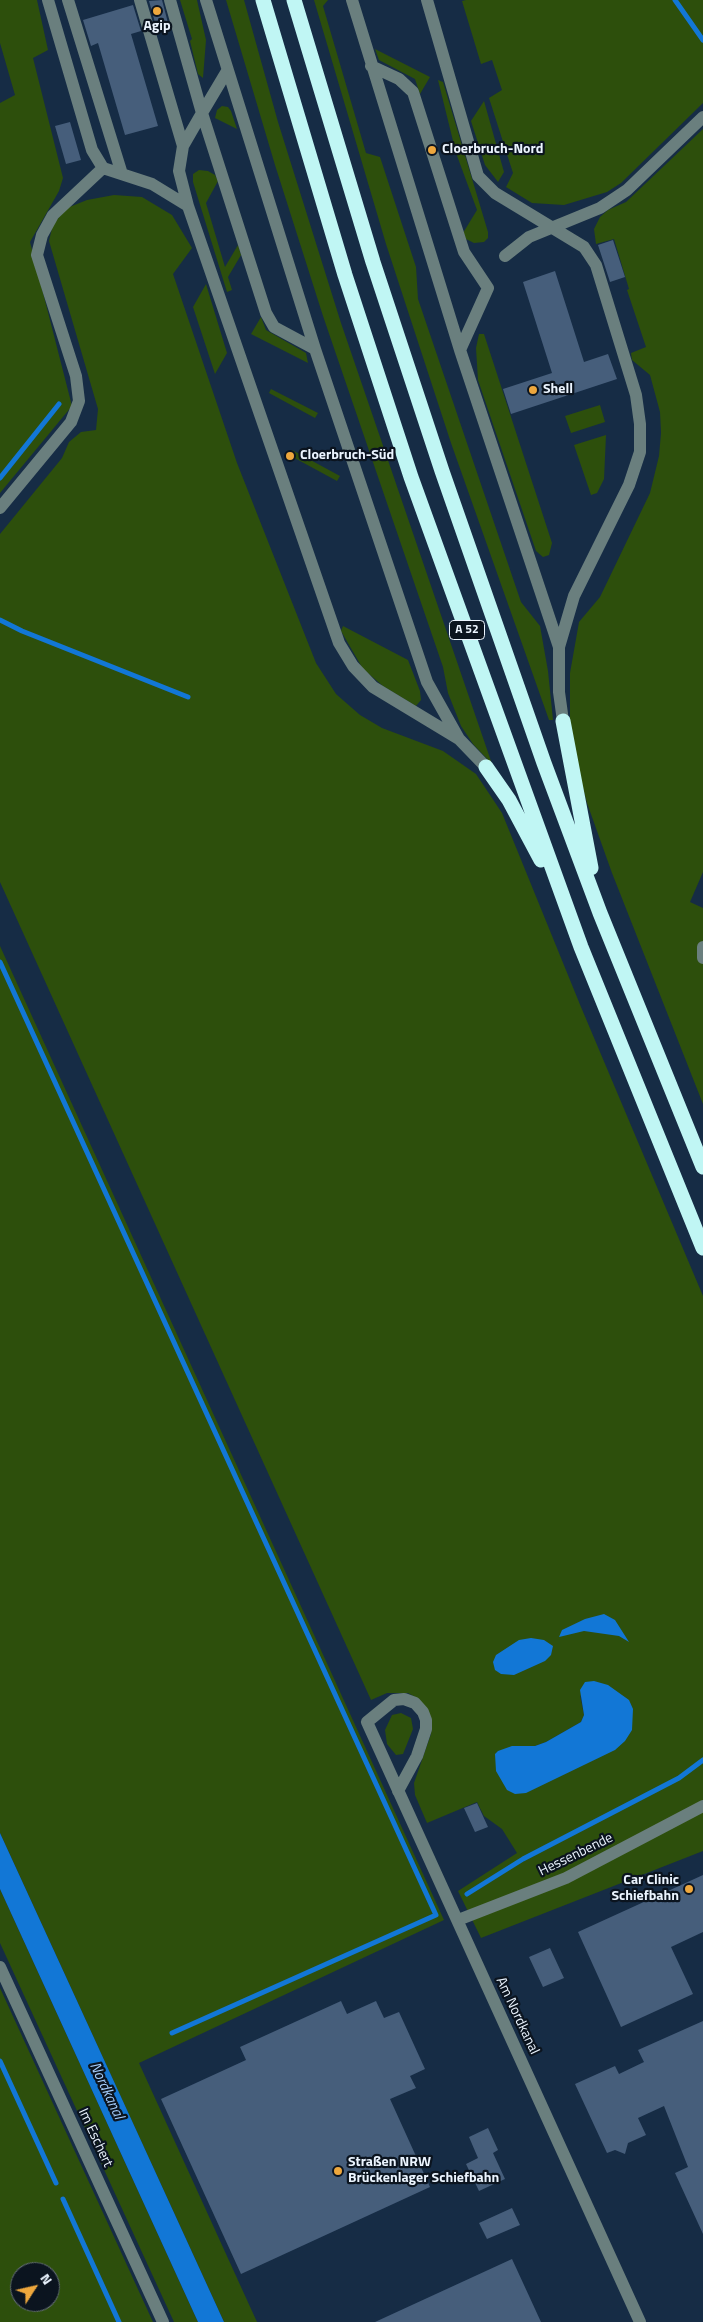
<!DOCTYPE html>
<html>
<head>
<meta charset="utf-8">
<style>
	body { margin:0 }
	#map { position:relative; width:703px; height:2322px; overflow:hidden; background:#162c45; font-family:"Titillium Web",sans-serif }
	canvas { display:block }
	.north { position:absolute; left:10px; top:2262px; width:50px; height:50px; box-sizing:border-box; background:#0b141f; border:1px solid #656e79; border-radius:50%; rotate:55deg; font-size:14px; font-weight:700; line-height:20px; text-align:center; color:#ecf5ff }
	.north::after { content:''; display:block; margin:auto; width:18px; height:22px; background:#eea73d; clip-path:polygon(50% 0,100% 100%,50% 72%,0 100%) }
</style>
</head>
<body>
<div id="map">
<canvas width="703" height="2322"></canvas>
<div class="north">N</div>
</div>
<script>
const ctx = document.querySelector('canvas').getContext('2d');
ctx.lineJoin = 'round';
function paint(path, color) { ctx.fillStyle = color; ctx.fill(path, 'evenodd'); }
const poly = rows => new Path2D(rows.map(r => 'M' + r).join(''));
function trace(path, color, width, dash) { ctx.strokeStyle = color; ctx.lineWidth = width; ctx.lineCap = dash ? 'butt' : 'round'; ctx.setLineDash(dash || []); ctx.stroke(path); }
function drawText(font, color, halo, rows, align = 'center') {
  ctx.font = font + ' "Titillium Web",sans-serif'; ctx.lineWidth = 4.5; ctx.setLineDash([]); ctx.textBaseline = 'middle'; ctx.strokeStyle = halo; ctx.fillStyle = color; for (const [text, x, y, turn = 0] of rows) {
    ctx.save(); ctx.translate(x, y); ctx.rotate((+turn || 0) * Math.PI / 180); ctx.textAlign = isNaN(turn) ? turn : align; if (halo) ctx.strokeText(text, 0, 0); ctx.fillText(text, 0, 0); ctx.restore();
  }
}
paint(poly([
	[0,0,37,0,48,50,33,58,63,178,59,191,30,242,72,406,0,493,0,103,15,95,0,43],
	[180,0,197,0,206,40,203,78,198,74,190,41,192,39],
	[226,0,244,0,278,122,341,323,492,764,473,744,461,726,448,693,443,667,323,316,275,165],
	[314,0,328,0,323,6,366,153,380,157,416,267,418,299,521,602,540,626,548,671,553,720,549,720,451,443,386,244],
	[466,0,703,0,703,103,621,183,607,192,564,205,532,203,506,187,513,173,489,98,502,90,492,60,481,64,462,1],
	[375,49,430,77,420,94,415,79,379,60],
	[438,80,443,82,488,232,488,238,484,242,474,243,466,239,463,233,477,210,456,153],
	[484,101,504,172,498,182,485,165,471,121],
	[222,106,228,107,231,111,237,129,215,118,217,110],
	[703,129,703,872,690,902,703,908,703,1104,612,873,587,803,578,769,570,721,570,673,579,622,600,597,650,493,659,456,661,433,660,412,650,375,632,360,631,353,646,347,627,290,629,289,614,239,596,244,594,229,600,217,608,210,626,202],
	[199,170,208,171,215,175,218,181,206,203,225,267,238,245,241,255,228,277,232,290,227,292,193,182,193,174],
	[114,195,142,197,172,215,192,248,173,274,237,463,316,663,336,694,360,715,382,728,443,751,476,774,502,813,581,1007,703,1296,703,1851,481,1938,458,1891,517,1853,502,1829,484,1816,477,1802,427,1823,415,1795,414,1783,431,1734,432,1721,419,1699,408,1693,387,1693,371,1700,0,882,0,534,62,458,69,442,81,432,96,430,98,409,49,241,53,224,67,208,87,200],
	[580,1695,615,1750,512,1746,535,1746,546,1742,581,1722,584,1715],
	[206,284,227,353,215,374,193,307],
	[261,317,266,330,306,353,308,363,251,334],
	[479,334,484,334,552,543,549,555,543,557,536,551,478,380,476,348],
	[271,389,318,413,315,418,269,393],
	[600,405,605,422,571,433,565,416],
	[606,435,604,479,597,493,591,495,574,445],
	[292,450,340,476,337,481,289,455],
	[343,626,408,660,420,691,421,700,416,706,383,686,363,669,341,631],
	[0,946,444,1920,139,2063,257,2322,224,2322,0,1833],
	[401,1713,411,1718,413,1729,403,1754,396,1755,387,1744,385,1730,392,1715],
	[0,1889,198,2322,174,2322,0,1943],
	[0,1988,153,2322,0,2322],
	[20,2272,50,2272,50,2302,20,2302]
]), '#2d4f0c');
paint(poly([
	[604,1614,615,1620,629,1642,619,1636,584,1631,559,1637,562,1630,585,1619],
	[531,1638,544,1640,553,1646,551,1655,545,1661,514,1675,501,1674,495,1670,493,1662,496,1655,519,1640],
	[594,1681,608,1685,629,1700,633,1709,632,1730,625,1741,615,1750,526,1793,515,1794,507,1790,496,1771,495,1754,498,1751,512,1746,535,1746,546,1742,581,1722,584,1715,580,1690,585,1682],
	[0,1833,111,2075,224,2322,198,2322,0,1889]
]), '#1277d6');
trace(poly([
	[675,0,703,40],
	[0,478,59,404],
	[0,620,22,631,188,697],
	[0,962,436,1915,172,2033],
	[467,1894,523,1859,679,1778,703,1760],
	[0,2061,56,2183],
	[63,2199,119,2322]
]), '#1277d6', 5);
paint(poly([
	[162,0,168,23,156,26,149,1],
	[133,5,141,31,131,34,158,126,125,135,98,43,91,46,83,20],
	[70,122,81,160,66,164,55,126],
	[613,240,625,277,610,282,598,245],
	[555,271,584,362,608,354,617,379,511,414,503,389,552,373,523,282],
	[477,1803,488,1827,475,1832,464,1808],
	[703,1875,703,1932,671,1947,693,1994,621,2027,578,1932],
	[550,1948,564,1978,543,1987,529,1957],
	[341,2001,347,2014,376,2001,384,2018,399,2012,425,2069,410,2076,416,2088,390,2099,430,2187,241,2274,161,2099,246,2060,240,2047],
	[703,2021,703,2234,675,2173,688,2167,664,2106,638,2118,646,2135,628,2143,625,2154,615,2150,607,2153,575,2084,615,2066,619,2074,644,2062,638,2050],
	[488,2128,498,2150,493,2153,505,2179,479,2191,466,2164,478,2158,469,2137],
	[512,2208,520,2225,487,2239,479,2223],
	[512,2259,541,2322,375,2322]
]), '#465e7b');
trace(poly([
	[48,0,92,150,103,168,152,184,188,206],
	[68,0,122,174],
	[140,0,183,146],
	[170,0,202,113,183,146,179,171,188,206,339,643,353,666,373,687,459,739],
	[206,0,315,349,427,682,459,739,486,767],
	[352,0,460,350,559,647],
	[427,0,478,176,495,193,584,247,596,265,636,395,640,424,640,452,629,485,574,596,559,647,559,692,563,721],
	[371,66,399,79,413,92,464,252,488,288,460,350],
	[227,71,202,113,266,313,274,327,315,349],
	[505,256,529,237,600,208,627,190,703,117],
	[0,508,71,422,79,401,76,376,37,255,42,235,53,215,103,168],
	[703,947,703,958],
	[398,1791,417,1756,426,1729,426,1720,423,1712,415,1703,404,1699,394,1700,367,1722,640,2322],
	[458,1920,566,1878,703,1806],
	[0,1967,163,2322]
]), '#6a7f7e', 12);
trace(poly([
	[263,0,345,275,411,477,581,947,703,1248],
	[294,0,373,262,442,471,544,763,600,913,703,1167],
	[563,721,591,868],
	[486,767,509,800,541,860]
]), '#c0f6f4', 15);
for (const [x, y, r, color] of [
	[157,11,5,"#eea73d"],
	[432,150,5,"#eea73d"],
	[533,390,5,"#eea73d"],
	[290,456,5,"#eea73d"],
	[689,1889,5,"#eea73d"],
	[338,2171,5,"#eea73d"]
]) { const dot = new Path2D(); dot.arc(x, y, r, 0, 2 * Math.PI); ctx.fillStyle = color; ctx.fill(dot); trace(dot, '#0b141f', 2); }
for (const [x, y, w] of [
	[467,630,35]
]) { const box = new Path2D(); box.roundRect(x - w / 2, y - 9.5, w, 19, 4); ctx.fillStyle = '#0b141f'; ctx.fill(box); trace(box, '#ecf5ff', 1); }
drawText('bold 12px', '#ecf5ff', null, [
	["A 52",467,630]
]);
drawText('bold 14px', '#ecf5ff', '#0b141f', [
	["Agip",157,27,"center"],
	["Cloerbruch-Nord",442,150],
	["Shell",543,390],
	["Cloerbruch-Süd",300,456],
	["Car Clinic",679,1881,"right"],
	["Schiefbahn",679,1897,"right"],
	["Straßen NRW",348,2163],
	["Brückenlager Schiefbahn",348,2179]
], 'left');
drawText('14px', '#ecf5ff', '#0b141f', [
	["Hessenbende",576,1855,-26],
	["Am Nordkanal",517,2016,65],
	["Im Eschert",95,2138,65]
]);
drawText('italic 15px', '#a4ccfb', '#0b141f', [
	["Nordkanal",106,2091,65]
]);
</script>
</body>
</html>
